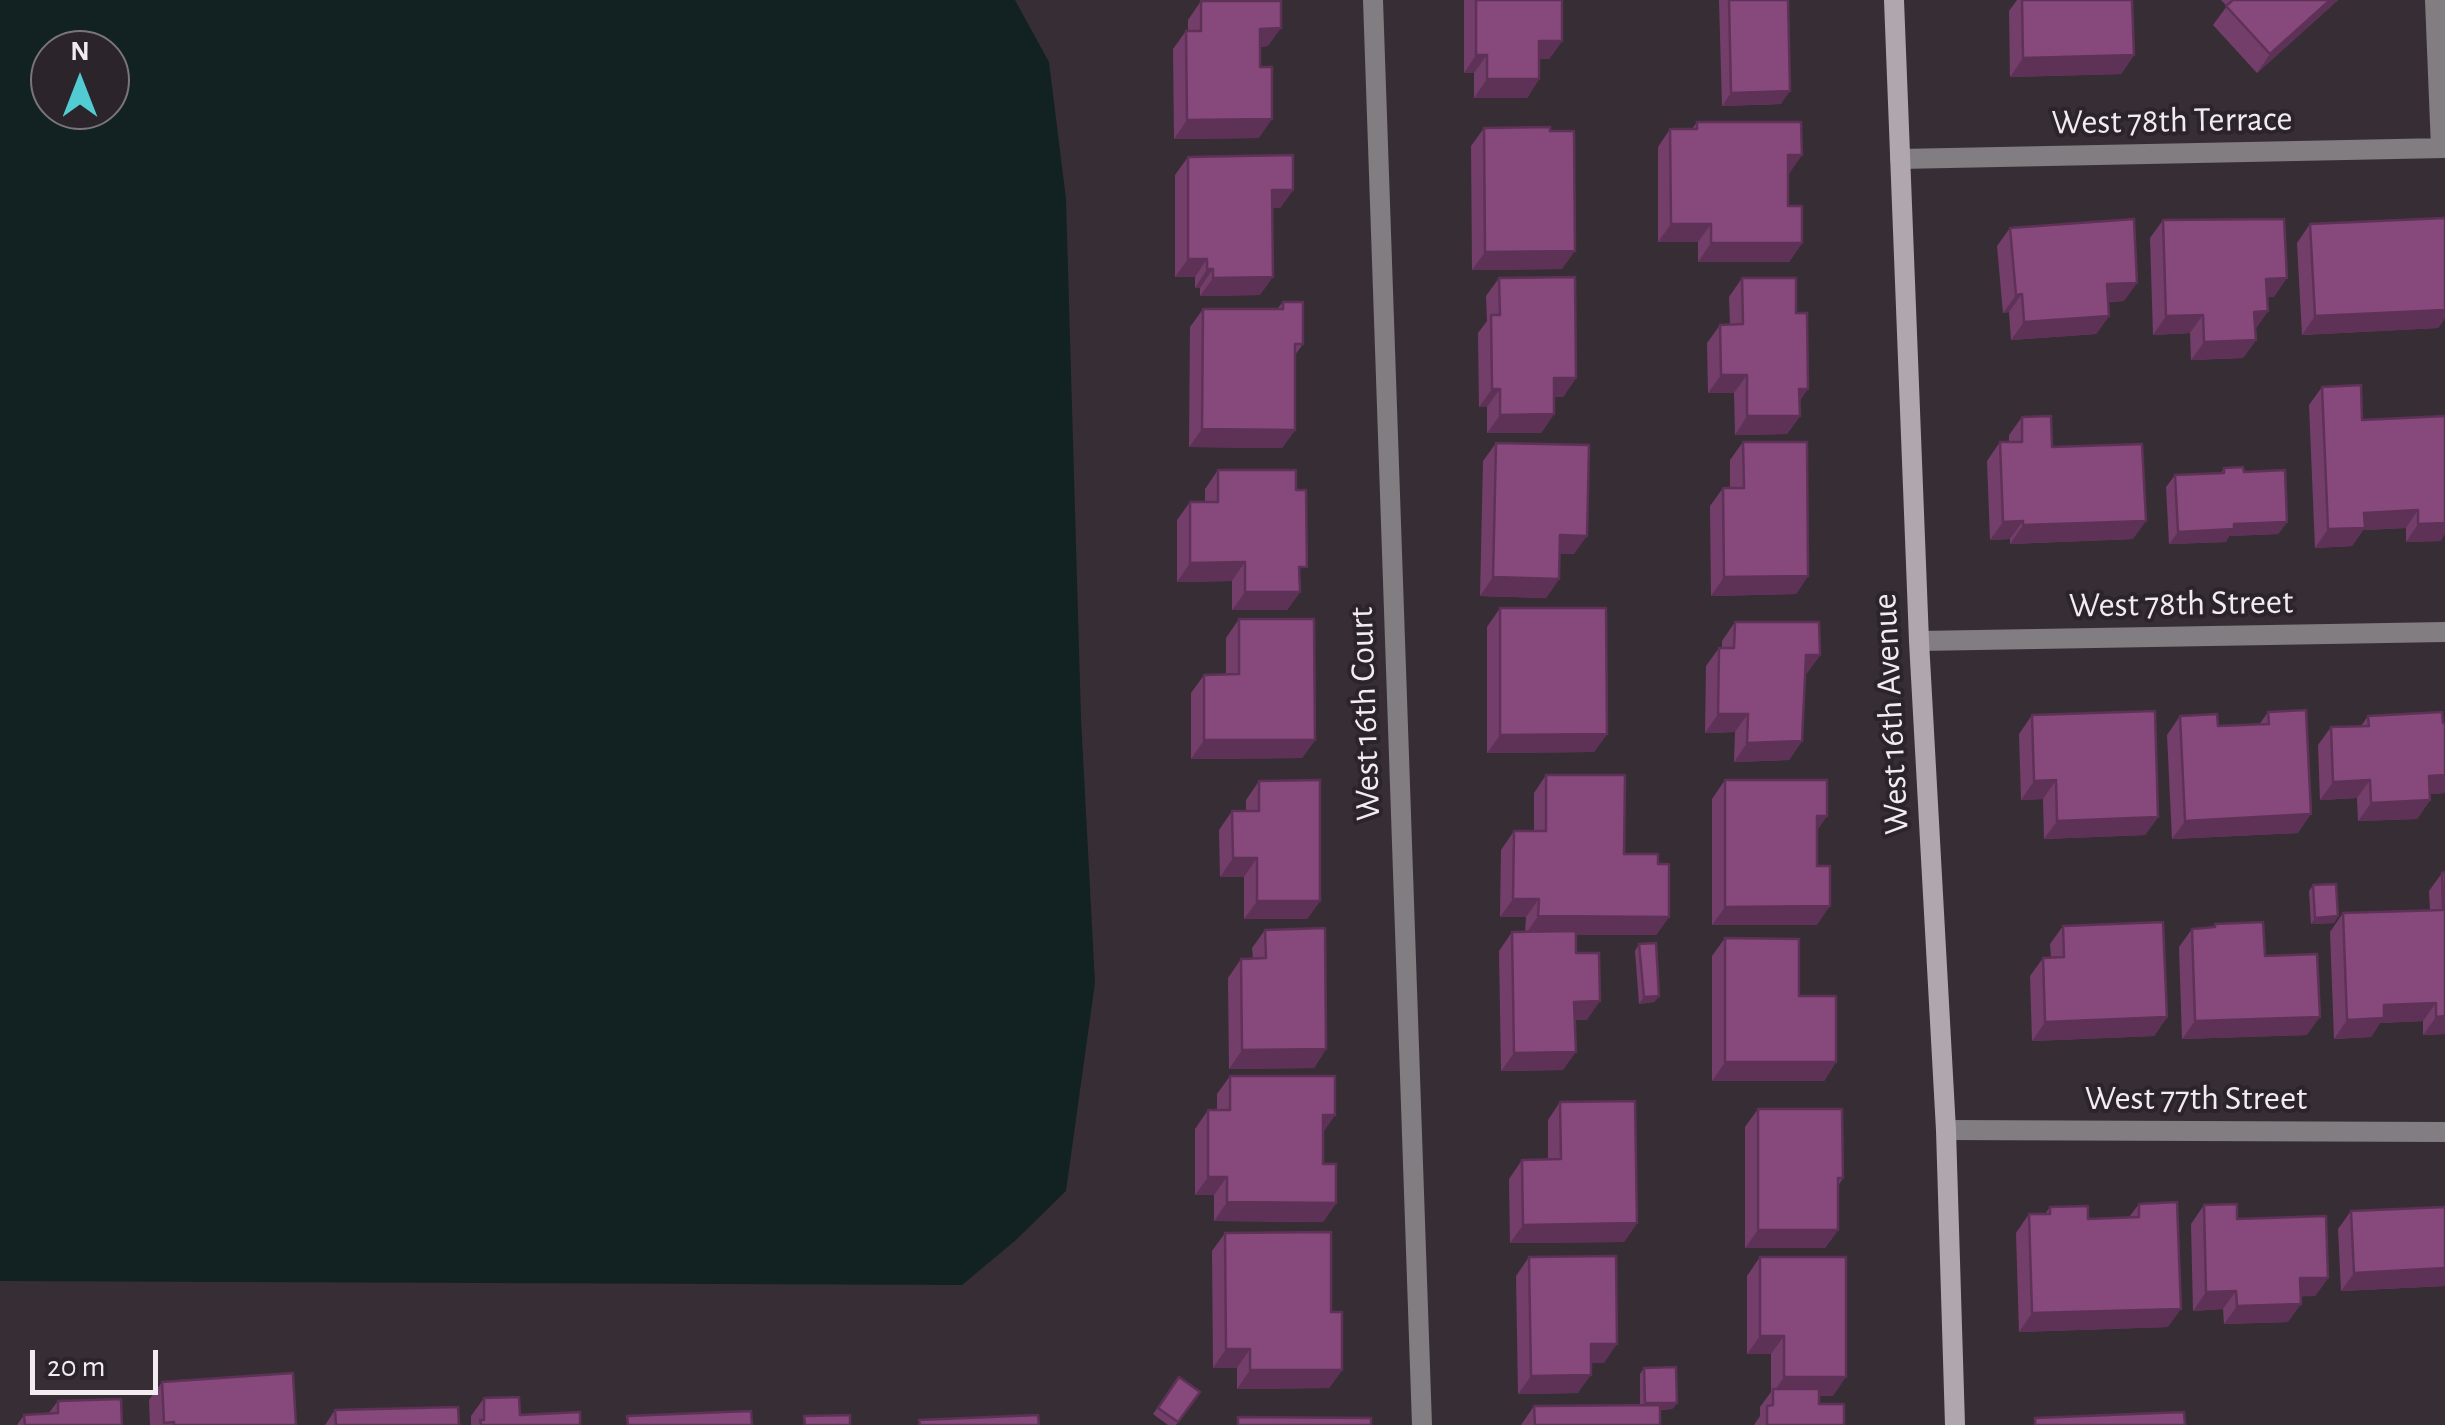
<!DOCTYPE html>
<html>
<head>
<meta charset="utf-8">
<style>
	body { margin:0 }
	#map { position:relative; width:2445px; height:1425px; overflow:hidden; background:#372e35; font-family:"Alegreya Sans",sans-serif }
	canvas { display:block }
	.north { position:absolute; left:30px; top:30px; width:100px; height:100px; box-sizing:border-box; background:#2c242b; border:2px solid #7b747a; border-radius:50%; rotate:0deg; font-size:28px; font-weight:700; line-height:40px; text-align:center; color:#f2ecf0 }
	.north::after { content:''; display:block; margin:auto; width:35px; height:45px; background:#51ccd3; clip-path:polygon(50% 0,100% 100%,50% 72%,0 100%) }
	.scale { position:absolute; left:30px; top:1350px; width:128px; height:45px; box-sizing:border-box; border:5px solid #f2ecf0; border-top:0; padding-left:12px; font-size:30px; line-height:35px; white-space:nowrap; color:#f2ecf0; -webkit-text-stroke:8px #2c242b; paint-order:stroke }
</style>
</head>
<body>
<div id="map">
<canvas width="2445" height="1425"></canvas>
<div class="north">N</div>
<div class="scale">20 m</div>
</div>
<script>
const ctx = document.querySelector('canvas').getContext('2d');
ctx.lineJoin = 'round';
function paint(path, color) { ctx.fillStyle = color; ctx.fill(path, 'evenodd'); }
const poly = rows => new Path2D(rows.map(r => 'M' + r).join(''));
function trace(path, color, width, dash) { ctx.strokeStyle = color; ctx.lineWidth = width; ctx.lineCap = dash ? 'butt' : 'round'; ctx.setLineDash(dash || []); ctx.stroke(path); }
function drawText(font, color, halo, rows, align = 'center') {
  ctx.font = font + ' "Alegreya Sans",sans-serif'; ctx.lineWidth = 8; ctx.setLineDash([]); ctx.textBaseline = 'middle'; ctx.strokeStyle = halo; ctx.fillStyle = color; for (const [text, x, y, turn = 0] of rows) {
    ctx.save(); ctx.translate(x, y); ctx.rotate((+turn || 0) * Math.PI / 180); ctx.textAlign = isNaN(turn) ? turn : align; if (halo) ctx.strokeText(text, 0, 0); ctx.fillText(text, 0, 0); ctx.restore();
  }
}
paint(poly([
	[0,0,1015,0,1049,62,1066,199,1081,718,1095,983,1066,1191,1016,1240,962,1285,0,1281],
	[50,50,110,50,110,110,50,110]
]), '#122223');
trace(poly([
	[1373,0,1422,1425],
	[2435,0,2441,148],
	[1900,159,2445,148],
	[1919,641,2445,632],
	[1946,1130,2445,1132]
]), '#817d80', 20);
trace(poly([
	[1894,0,1919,641,1946,1130,1955,1425]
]), '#afa7ad', 20);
paint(poly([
	[1464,0,1562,0,1562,41,1549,59,1539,59,1539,79,1527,98,1474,98,1474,73,1464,73],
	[1719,0,1788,0,1781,104,1722,106],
	[2017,0,2132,0,2134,55,2121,74,2010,77,2009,11],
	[2221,0,2338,0,2257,73,2213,25,2227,6],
	[1201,1,1268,46,1260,47,1259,138,1174,139,1173,49,1186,31,1188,31,1188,20],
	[1697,122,1788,174,1788,206,1802,243,1789,262,1698,262,1698,242,1658,242,1658,147,1670,129,1692,129],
	[1484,128,1562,269,1472,270,1471,146],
	[1188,157,1293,190,1280,208,1272,208,1260,295,1200,296,1200,288,1195,288,1195,277,1175,277,1175,175],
	[2445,218,2445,318,2438,328,2302,335,2297,243,2310,224],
	[2163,220,2274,297,2267,297,2268,311,2255,329,2256,340,2243,358,2191,360,2190,333,2153,335,2150,238],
	[2010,228,2124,301,2109,302,2109,316,2096,334,2011,340,2009,312,2003,313,1997,246],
	[1499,278,1576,378,1563,397,1554,397,1554,414,1541,433,1487,433,1487,407,1479,407,1478,333,1487,321,1486,296],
	[1742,278,1799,402,1800,416,1787,434,1735,435,1734,393,1708,393,1707,343,1720,325,1730,324,1729,297],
	[1283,302,1303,344,1295,355,1295,430,1282,448,1189,447,1190,327,1203,309,1277,309],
	[2322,387,2362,420,2441,541,2406,542,2406,528,2363,530,2352,546,2315,548,2309,405],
	[2022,417,2052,447,2133,539,2010,544,2010,539,1990,540,1987,461,2000,442,2009,442,2009,435],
	[1743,442,1808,576,1796,594,1711,596,1710,506,1723,488,1730,488,1730,460],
	[1496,443,1574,554,1559,554,1559,579,1546,598,1480,596,1483,461],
	[2224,468,2244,472,2287,522,2278,534,2229,536,2226,542,2169,544,2166,487,2175,475,2221,473],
	[1218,470,1299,577,1300,592,1287,610,1232,610,1232,581,1177,582,1177,520,1190,502,1205,502,1205,489],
	[1500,608,1607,734,1594,752,1487,753,1487,627],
	[1239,619,1315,740,1302,758,1191,759,1191,693,1204,675,1226,675,1226,638],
	[1735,622,1820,655,1807,673,1805,673,1802,741,1789,760,1734,762,1735,732,1705,733,1706,666,1719,648,1722,648,1722,641],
	[2268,712,2298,833,2172,839,2167,735,2180,716,2218,726,2259,725],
	[2032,715,2158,817,2145,835,2044,839,2043,799,2021,800,2019,734],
	[2368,716,2445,723,2445,793,2430,794,2430,800,2417,819,2358,821,2357,798,2320,800,2318,745,2331,727,2361,726],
	[1546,775,1624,854,1658,864,1669,917,1656,935,1576,935,1576,953,1587,1020,1575,1020,1563,1070,1501,1071,1499,951,1512,932,1525,932,1526,917,1500,917,1501,850,1514,831,1534,831,1534,793],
	[1725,780,1827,816,1817,830,1817,925,1712,925,1712,799],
	[1259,781,1320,901,1307,919,1244,919,1244,877,1220,877,1219,830,1232,811,1246,811,1246,800],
	[2442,873,2445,1034,2423,1035,2423,1021,2380,1023,2371,1037,2334,1039,2330,932,2343,913,2430,910,2429,891],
	[2313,885,2338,916,2334,923,2311,924,2309,891],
	[2215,924,2265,956,2307,1035,2182,1039,2179,947,2192,929,2212,928],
	[2063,926,2167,1017,2154,1036,2032,1041,2030,976,2043,958,2051,957,2050,944],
	[1265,930,1326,1049,1314,1068,1229,1069,1228,978,1241,959,1253,959,1252,948],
	[1725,938,1836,1062,1824,1081,1712,1081,1712,956],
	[1639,944,1659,996,1654,1002,1639,1004,1635,951],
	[1230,1076,1335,1115,1323,1132,1323,1164,1336,1203,1323,1222,1214,1221,1214,1195,1195,1195,1195,1129,1208,1110,1217,1110,1217,1094],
	[1560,1102,1637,1223,1624,1242,1510,1243,1509,1179,1522,1160,1548,1160,1548,1120],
	[1758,1109,1843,1178,1838,1186,1838,1230,1825,1248,1745,1248,1745,1127],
	[2139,1204,2168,1327,2019,1332,2016,1233,2029,1214,2045,1214,2050,1207,2088,1219,2129,1217],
	[2204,1205,2237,1219,2328,1278,2315,1296,2301,1296,2288,1322,2224,1324,2223,1309,2193,1311,2191,1224],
	[2445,1207,2445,1286,2341,1291,2338,1229,2351,1211],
	[1225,1233,1331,1312,1342,1370,1329,1388,1237,1389,1237,1368,1213,1368,1212,1251],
	[1529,1257,1604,1363,1591,1363,1578,1393,1518,1394,1516,1276],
	[1760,1257,1833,1396,1819,1396,1819,1404,1844,1425,1754,1425,1760,1416,1760,1407,1771,1392,1771,1354,1747,1354,1747,1276],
	[1644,1368,1677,1403,1672,1409,1660,1410,1660,1425,1521,1425,1534,1406,1640,1405,1640,1374],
	[1179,1377,1200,1392,1176,1425,1168,1425,1153,1414],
	[162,1382,296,1425,150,1425,149,1400],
	[484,1398,520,1415,580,1425,471,1425,471,1416],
	[58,1401,122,1425,17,1425,24,1415,48,1414],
	[335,1410,459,1425,325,1425]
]), '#743e6b');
paint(poly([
	[2330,0,2338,0,2257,73,2270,54],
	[1281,28,1268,46,1247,47,1260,29],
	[1539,41,1562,41,1549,59,1527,59],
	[1476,55,1487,55,1474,73,1464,73],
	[2134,55,2121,74,2010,77,2023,58],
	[1487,79,1539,79,1527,98,1474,98],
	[1790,91,1781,104,1722,106,1731,93],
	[1272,119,1259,138,1174,139,1187,120],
	[1788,155,1802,155,1789,174],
	[1272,190,1293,190,1280,208,1259,208],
	[1671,224,1711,224,1698,242,1658,242],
	[1711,243,1802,243,1789,262,1698,262],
	[1575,251,1562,269,1472,270,1485,252],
	[1188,259,1207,259,1195,277,1175,277],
	[1207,269,1213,269,1200,288,1195,288],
	[1273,277,1260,295,1200,296,1213,278],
	[2287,278,2274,297,2254,298,2266,279],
	[2137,283,2124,301,2095,302,2107,284],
	[2022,294,2009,312,2003,313,2016,295],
	[2445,310,2445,318,2438,328,2302,335,2315,316],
	[2268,311,2255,330,2254,312],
	[2203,315,2190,333,2153,335,2166,316],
	[2109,316,2096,334,2011,340,2024,322],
	[2256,340,2243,358,2191,360,2204,342],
	[1721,375,1747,375,1734,393,1708,393],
	[1554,378,1576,378,1563,397,1541,397],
	[1492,389,1500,389,1487,407,1479,407],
	[1799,389,1808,389,1795,408],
	[1554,414,1541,433,1487,433,1500,415],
	[1747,416,1800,416,1787,434,1735,435],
	[1202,429,1295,430,1282,448,1189,447],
	[2418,510,2406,528,2363,530,2352,546,2315,548,2328,529,2364,513],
	[2023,521,2010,539,1990,540,2003,522],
	[2146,521,2133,539,2010,544,2023,525],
	[2287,522,2278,534,2229,536,2226,542,2169,544,2178,532,2234,524],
	[2445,523,2445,534,2441,541,2406,542,2418,524],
	[1560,535,1587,536,1574,554,1547,554],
	[1245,562,1232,581,1177,582,1190,563],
	[1808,576,1796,594,1711,596,1724,577],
	[1493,577,1559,579,1546,598,1480,596],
	[1245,592,1300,592,1287,610,1232,610],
	[1806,655,1820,655,1807,673,1793,673],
	[1718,714,1748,714,1735,732,1705,733],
	[1607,734,1594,752,1487,753,1500,735],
	[1204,740,1315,740,1302,758,1191,759],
	[1802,741,1789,760,1734,762,1747,743],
	[2445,775,2445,793,2416,795,2429,776],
	[2056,780,2043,799,2021,800,2034,781],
	[2370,780,2357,798,2320,800,2333,782],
	[2430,800,2417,819,2358,821,2371,803],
	[2311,814,2298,833,2172,839,2185,821],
	[1817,816,1827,816,1814,834],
	[2158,817,2145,835,2044,839,2057,821],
	[1233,858,1257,858,1244,877,1220,877],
	[1513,899,1539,899,1526,917,1500,917],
	[1257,901,1320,901,1307,919,1244,919],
	[1830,906,1817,925,1712,925,1725,907],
	[1538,916,1669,917,1656,935,1525,935],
	[2338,916,2334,923,2311,924,2315,918],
	[1659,996,1654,1002,1639,1004,1644,997],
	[1600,1001,1587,1020,1562,1020,1574,1002],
	[2436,1003,2423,1021,2380,1023,2371,1037,2334,1039,2347,1020,2384,1005],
	[2445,1016,2445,1034,2423,1035,2436,1017],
	[2167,1017,2154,1036,2032,1041,2045,1022],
	[2320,1017,2307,1035,2182,1039,2195,1021],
	[1326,1049,1314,1068,1229,1069,1242,1050],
	[1576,1052,1563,1070,1501,1071,1514,1053],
	[1725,1062,1836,1062,1824,1081,1712,1081],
	[1323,1115,1335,1115,1322,1134],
	[1208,1177,1227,1177,1214,1195,1195,1195],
	[1227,1202,1336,1203,1323,1222,1214,1221],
	[1637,1223,1624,1242,1510,1243,1523,1225],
	[1758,1230,1838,1230,1825,1248,1745,1248],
	[2445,1268,2445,1286,2341,1291,2354,1273],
	[2300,1278,2328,1278,2315,1296,2287,1297],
	[2236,1291,2223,1309,2193,1311,2206,1292],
	[2301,1304,2288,1322,2224,1324,2237,1306],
	[2181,1309,2168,1327,2019,1332,2032,1313],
	[1760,1336,1784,1336,1771,1354,1747,1354],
	[1591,1344,1617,1344,1604,1363,1578,1363],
	[1226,1349,1250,1349,1237,1368,1213,1368],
	[1250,1370,1342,1370,1329,1388,1237,1389],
	[1591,1375,1578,1393,1518,1394,1531,1376],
	[1784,1377,1846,1377,1833,1396,1773,1396,1773,1393],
	[1645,1403,1677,1403,1672,1409,1640,1410]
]), '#5e3257');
const building = poly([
	[1476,0,1562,0,1562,41,1539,41,1539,79,1487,79,1487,55,1476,55,1476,0],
	[1729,0,1788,0,1790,91,1731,93,1729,0],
	[2022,0,2132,0,2134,55,2023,58,2022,0],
	[2233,0,2330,0,2270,54,2226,6,2233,0],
	[1201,1,1281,1,1281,28,1260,29,1260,67,1272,67,1272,119,1187,120,1186,31,1201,31,1201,1],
	[1697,122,1801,122,1802,155,1788,155,1788,206,1802,206,1802,243,1711,243,1711,224,1671,224,1670,129,1697,129,1697,122],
	[1550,127,1550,131,1574,131,1575,251,1485,252,1484,128,1550,127],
	[1293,155,1293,190,1272,190,1273,277,1213,278,1213,269,1207,269,1207,259,1188,259,1188,157,1293,155],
	[2445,218,2445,310,2315,316,2310,224,2445,218],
	[2134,219,2137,283,2107,284,2109,316,2024,322,2022,294,2016,295,2010,228,2134,219],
	[2284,219,2287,278,2266,279,2268,311,2254,312,2256,340,2204,342,2203,315,2166,316,2163,220,2284,219],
	[1575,277,1576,378,1554,378,1554,414,1500,415,1500,389,1492,389,1491,315,1500,315,1499,278,1575,277],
	[1742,278,1796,278,1796,313,1807,313,1808,389,1799,389,1800,416,1747,416,1747,375,1721,375,1720,325,1743,324,1742,278],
	[1283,302,1303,302,1303,344,1295,344,1295,430,1202,429,1203,309,1283,309,1283,302],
	[2361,385,2362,420,2445,416,2445,523,2418,524,2418,510,2364,513,2365,528,2328,529,2322,387,2361,385],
	[2051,416,2052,447,2142,444,2146,521,2023,525,2023,521,2003,522,2000,442,2022,442,2022,417,2051,416],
	[1743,442,1807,442,1808,576,1724,577,1723,488,1744,488,1743,442],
	[1496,443,1589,445,1587,536,1560,535,1559,579,1493,577,1496,443],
	[2243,467,2244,472,2285,470,2287,522,2234,524,2234,529,2178,532,2175,475,2224,473,2224,468,2243,467],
	[1218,470,1296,470,1296,490,1306,490,1307,567,1299,567,1300,592,1245,592,1245,562,1190,563,1190,502,1218,502,1218,470],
	[1500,608,1606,608,1607,734,1500,735,1500,608],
	[1239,619,1314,619,1315,740,1204,740,1204,675,1239,674,1239,619],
	[1735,622,1819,622,1820,655,1806,655,1802,741,1747,743,1748,714,1718,714,1719,648,1734,648,1735,622],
	[2306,710,2311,814,2185,821,2180,716,2217,714,2218,726,2269,724,2268,712,2306,710],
	[2155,711,2158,817,2057,821,2056,780,2034,781,2032,715,2155,711],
	[2442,712,2443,723,2445,723,2445,775,2429,776,2430,800,2371,803,2370,780,2333,782,2331,727,2369,726,2368,716,2442,712],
	[1546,775,1625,775,1624,854,1658,854,1658,864,1669,864,1669,917,1538,916,1539,899,1513,899,1514,831,1546,831,1546,775],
	[1320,780,1320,901,1257,901,1257,858,1233,858,1232,811,1259,811,1259,781,1320,780],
	[1725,780,1827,780,1827,816,1817,816,1817,866,1830,866,1830,906,1725,907,1725,780],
	[2445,872,2445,1016,2436,1017,2436,1003,2384,1005,2384,1018,2347,1020,2343,913,2443,910,2442,873,2445,872],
	[2336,884,2338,916,2315,918,2313,885,2336,884],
	[2163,922,2167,1017,2045,1022,2043,958,2064,957,2063,926,2163,922],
	[2263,922,2265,956,2317,954,2320,1017,2195,1021,2192,929,2215,927,2215,924,2263,922],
	[1325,928,1326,1049,1242,1050,1241,959,1266,958,1265,930,1325,928],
	[1576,931,1576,953,1599,953,1600,1001,1574,1002,1576,1052,1514,1053,1512,932,1576,931],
	[1725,938,1799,939,1799,996,1836,996,1836,1062,1725,1062,1725,938],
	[1656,943,1659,996,1644,997,1639,944,1656,943],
	[1230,1076,1335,1076,1335,1115,1323,1115,1323,1164,1336,1164,1336,1203,1227,1202,1227,1177,1208,1177,1208,1110,1230,1110,1230,1076],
	[1635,1101,1637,1223,1523,1225,1522,1160,1561,1159,1560,1102,1635,1101],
	[1758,1109,1842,1109,1843,1178,1838,1178,1838,1230,1758,1230,1758,1109],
	[2177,1202,2181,1309,2032,1313,2029,1214,2050,1214,2050,1207,2088,1206,2088,1219,2139,1217,2139,1204,2177,1202],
	[2237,1204,2237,1219,2326,1216,2328,1278,2300,1278,2301,1304,2237,1306,2236,1291,2206,1292,2204,1205,2237,1204],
	[2445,1207,2445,1268,2354,1273,2351,1211,2445,1207],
	[1331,1232,1331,1312,1342,1312,1342,1370,1250,1370,1250,1349,1226,1349,1225,1233,1331,1232],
	[1616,1256,1617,1344,1591,1344,1591,1375,1531,1376,1529,1257,1616,1256],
	[1760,1257,1846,1257,1846,1377,1784,1377,1784,1336,1760,1336,1760,1257],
	[1676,1367,1677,1403,1645,1403,1644,1368,1676,1367],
	[293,1373,296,1425,174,1425,174,1422,164,1423,162,1382,293,1373],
	[1179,1377,1200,1392,1178,1422,1158,1408,1179,1377],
	[1773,1389,1819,1389,1819,1404,1844,1404,1844,1425,1767,1425,1767,1406,1773,1405,1773,1389],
	[519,1397,520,1415,580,1412,580,1425,481,1425,480,1420,484,1420,484,1398,519,1397],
	[121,1399,122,1425,25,1425,24,1415,58,1413,58,1401,121,1399],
	[1660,1405,1660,1425,1535,1425,1534,1406,1660,1405],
	[458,1407,459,1425,336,1425,335,1410,458,1407],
	[751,1411,752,1425,628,1425,627,1416,751,1411],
	[2184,1412,2185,1425,2035,1425,2035,1418,2184,1412],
	[850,1415,850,1425,805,1425,804,1416,850,1415],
	[1038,1415,1039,1425,920,1425,919,1420,1038,1415],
	[1238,1417,1371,1418,1371,1425,1238,1425,1238,1417]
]);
paint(building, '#87487c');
trace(building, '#5e3257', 2.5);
drawText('35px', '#f2ecf0', '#2c242b', [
	["West 78th Terrace",2172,121,-1],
	["West 78th Street",2181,604,-1],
	["West 16th Court",1365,714,-92],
	["West 16th Avenue",1891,714,-93],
	["West 77th Street",2196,1098]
]);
</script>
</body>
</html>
